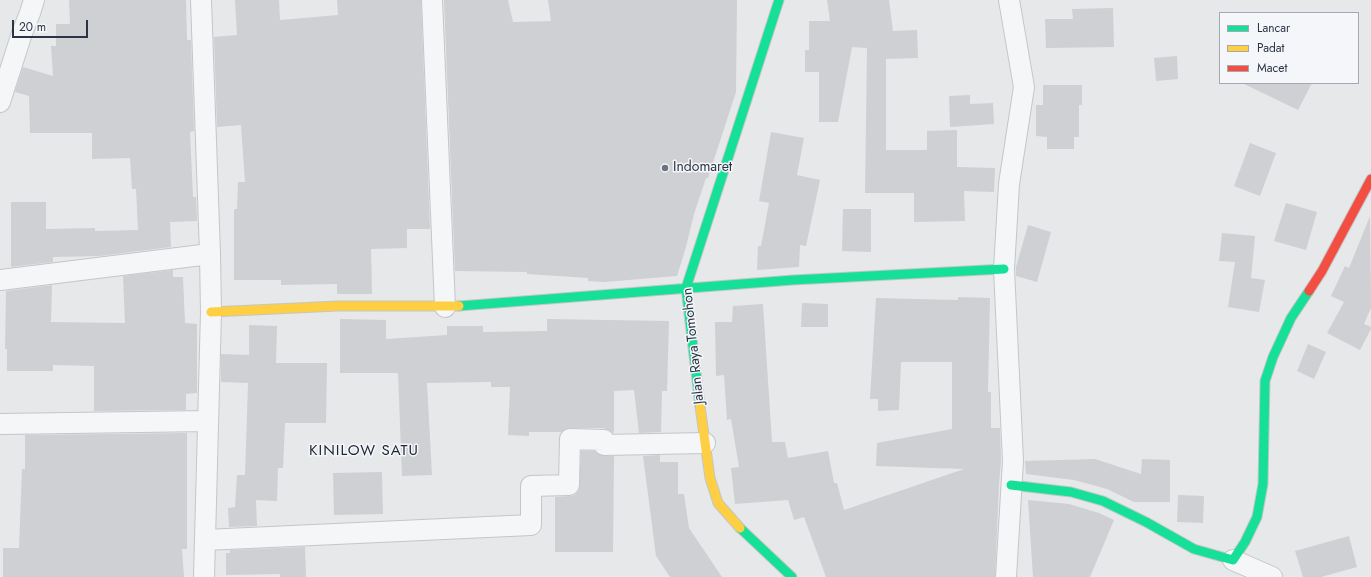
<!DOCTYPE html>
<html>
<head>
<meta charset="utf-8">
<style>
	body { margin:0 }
	#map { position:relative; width:1371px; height:577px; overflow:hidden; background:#e6e8ea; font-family:Jost,sans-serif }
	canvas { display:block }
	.legend { position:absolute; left:1219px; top:12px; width:140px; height:72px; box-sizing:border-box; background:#f4f6f9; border:1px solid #a4a8b1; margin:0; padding:5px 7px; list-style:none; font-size:12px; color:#2b3445 }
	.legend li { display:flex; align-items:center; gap:8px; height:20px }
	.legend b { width:20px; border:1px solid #a4a8b1 }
	.scale { position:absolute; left:12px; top:20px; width:76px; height:18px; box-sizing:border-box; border:2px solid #2b3445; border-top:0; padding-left:5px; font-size:12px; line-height:14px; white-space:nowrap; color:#2b3445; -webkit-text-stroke:3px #f4f6f9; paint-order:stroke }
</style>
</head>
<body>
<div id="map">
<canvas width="1371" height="577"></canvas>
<ul class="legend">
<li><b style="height:5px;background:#16e098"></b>Lancar</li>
<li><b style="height:5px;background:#ffcf43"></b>Padat</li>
<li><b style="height:5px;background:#f24e42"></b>Macet</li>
</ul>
<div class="scale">20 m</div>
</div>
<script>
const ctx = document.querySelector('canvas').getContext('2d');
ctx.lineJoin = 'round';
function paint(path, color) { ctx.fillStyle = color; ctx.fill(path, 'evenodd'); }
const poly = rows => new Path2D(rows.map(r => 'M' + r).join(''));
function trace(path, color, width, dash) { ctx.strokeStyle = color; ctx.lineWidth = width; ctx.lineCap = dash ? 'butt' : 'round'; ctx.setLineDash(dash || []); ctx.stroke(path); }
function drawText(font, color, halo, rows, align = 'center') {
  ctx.font = font + ' Jost,sans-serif'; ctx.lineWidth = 3; ctx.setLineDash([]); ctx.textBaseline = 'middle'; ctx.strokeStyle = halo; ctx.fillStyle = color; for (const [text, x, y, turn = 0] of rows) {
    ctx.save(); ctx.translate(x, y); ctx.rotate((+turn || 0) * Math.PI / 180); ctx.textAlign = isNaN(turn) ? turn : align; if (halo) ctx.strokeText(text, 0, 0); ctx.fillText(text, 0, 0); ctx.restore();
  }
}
paint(poly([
	[69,0,186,0,187,40,191,40,194,131,190,132,193,197,196,197,197,221,170,222,171,247,100,256,53,257,53,262,11,267,11,202,46,202,46,229,95,228,95,231,138,230,136,189,132,189,130,158,92,159,92,133,30,133,29,96,15,92,23,67,53,76,51,46,56,46,56,24,70,24],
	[235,0,279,0,280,20,338,15,337,0,421,0,430,229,407,229,407,248,371,249,372,294,337,294,337,284,281,285,281,280,234,280,234,209,237,209,238,182,245,182,241,125,217,127,214,37,237,35],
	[444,0,508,0,513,22,551,21,548,0,737,0,736,92,708,178,706,178,694,214,686,247,677,276,604,282,588,281,588,278,527,274,527,272,455,271],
	[827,0,889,0,893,31,917,30,918,58,886,59,886,150,927,150,927,131,957,130,957,167,995,168,994,192,964,191,965,221,914,222,914,193,865,193,867,48,852,47,838,122,819,122,819,72,805,72,805,50,809,50,809,21,830,21],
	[1113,8,1114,47,1046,48,1045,19,1073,19,1072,9],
	[1177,56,1178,79,1156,81,1154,58],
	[1242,83,1312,83,1298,110],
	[1043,85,1082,85,1082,105,1079,105,1079,137,1074,137,1074,149,1047,149,1047,137,1036,136,1036,105,1043,105],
	[970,95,970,104,993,103,994,124,950,127,949,96],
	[771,132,804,138,797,175,820,180,806,246,800,245,799,267,757,270,758,246,761,246,769,203,759,201],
	[1250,143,1276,153,1260,196,1234,186],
	[1286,203,1317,212,1306,250,1274,241],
	[843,209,871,209,871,252,842,251],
	[1370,216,1371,308,1364,324,1371,327,1371,329,1360,350,1327,333,1344,302,1331,296,1345,266,1349,268],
	[1028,225,1051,232,1037,282,1016,276,1016,267],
	[1222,233,1255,236,1251,278,1265,280,1259,312,1228,307,1235,262,1219,261],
	[173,270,173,277,183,277,185,323,197,324,197,393,186,394,186,410,94,411,94,366,53,365,53,371,7,371,7,349,5,349,6,291,52,285,51,322,125,323,123,276],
	[958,297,990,298,988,392,991,392,991,428,1000,428,1001,461,999,484,995,577,826,577,804,517,794,520,788,500,735,504,731,468,739,467,731,419,727,420,724,375,716,376,715,322,732,322,733,306,763,304,772,442,785,442,788,458,828,451,834,483,837,483,844,510,964,469,876,466,877,443,952,429,952,362,901,362,899,410,878,411,878,399,870,399,876,298,958,300],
	[802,303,828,304,828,327,801,327],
	[340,319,386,320,386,339,447,335,447,326,483,326,483,332,547,331,547,319,669,321,667,391,662,391,661,432,639,433,634,390,614,391,614,433,604,428,570,428,561,432,529,432,529,436,508,435,510,387,491,387,491,382,427,383,432,475,402,476,398,373,340,373],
	[249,325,277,326,276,363,327,363,326,423,285,423,283,468,278,468,277,501,256,500,257,526,229,527,228,508,235,507,237,475,245,475,248,383,221,382,221,354,249,355],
	[1308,344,1326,352,1314,379,1297,371],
	[187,433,187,549,182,549,184,577,3,577,3,548,19,548,22,469,25,469,25,435],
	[581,451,594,451,604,456,614,456,613,552,555,552,555,497,570,496,575,495,579,490],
	[660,455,660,462,678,462,678,494,684,494,689,528,722,577,670,577,656,556,643,456],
	[1095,459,1141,474,1142,459,1170,460,1170,502,1134,502,1107,489,1074,480,1026,474,1025,461],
	[382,472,383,514,334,515,333,473],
	[1178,495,1204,496,1203,523,1177,522],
	[1028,500,1069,504,1099,513,1114,520,1090,577,1033,577],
	[1349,536,1357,567,1321,577,1303,577,1295,551],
	[305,547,306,577,280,577,280,574,226,575,226,553,230,553,230,550]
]), '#ced0d3');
const street = poly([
	[201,0,210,254,211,312,204,577],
	[432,0,445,307],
	[0,102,22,33,30,13,34,0],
	[0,280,210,254],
	[0,424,208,421],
	[205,540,531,525,531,486,569,485,570,439,604,440,604,445,705,443],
	[1233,560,1272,577],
	[1006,577,1013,461,1004,269,1009,184,1024,87,1009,0]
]);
const fast = poly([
	[459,306,793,280,1004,269],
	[700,406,686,288,779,0],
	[1011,485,1071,492,1103,501,1146,522,1194,549,1233,560,1245,542,1257,517,1263,484,1265,381,1273,357,1291,318,1309,291],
	[740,528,792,577]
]);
const slow = poly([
	[211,312,338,306,459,306],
	[700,406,710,478,718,503,740,528]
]);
const jam = poly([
	[1309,291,1322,271,1371,179]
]);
trace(street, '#c4c6c8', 22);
trace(fast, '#c4c6c8', 11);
trace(slow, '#c4c6c8', 11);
trace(jam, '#c4c6c8', 11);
trace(street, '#f5f6f7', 20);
trace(fast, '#16e098', 9);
trace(slow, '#ffcf43', 9);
trace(jam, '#f24e42', 9);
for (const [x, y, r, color] of [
	[665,168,4,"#6c737f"]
]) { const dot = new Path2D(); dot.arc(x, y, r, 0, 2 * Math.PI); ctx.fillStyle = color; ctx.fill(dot); trace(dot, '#f4f6f9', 1.5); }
drawText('14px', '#2b3445', '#f4f6f9', [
	["Indomaret",673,168]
], 'left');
drawText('14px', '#2b3445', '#f4f6f9', [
	["Jalan Raya Tomohon",694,346,-96]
]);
ctx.letterSpacing = '1px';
drawText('15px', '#1d2536', '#f4f6f9', [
	["KINILOW SATU",364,451]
]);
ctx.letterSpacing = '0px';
</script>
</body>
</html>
